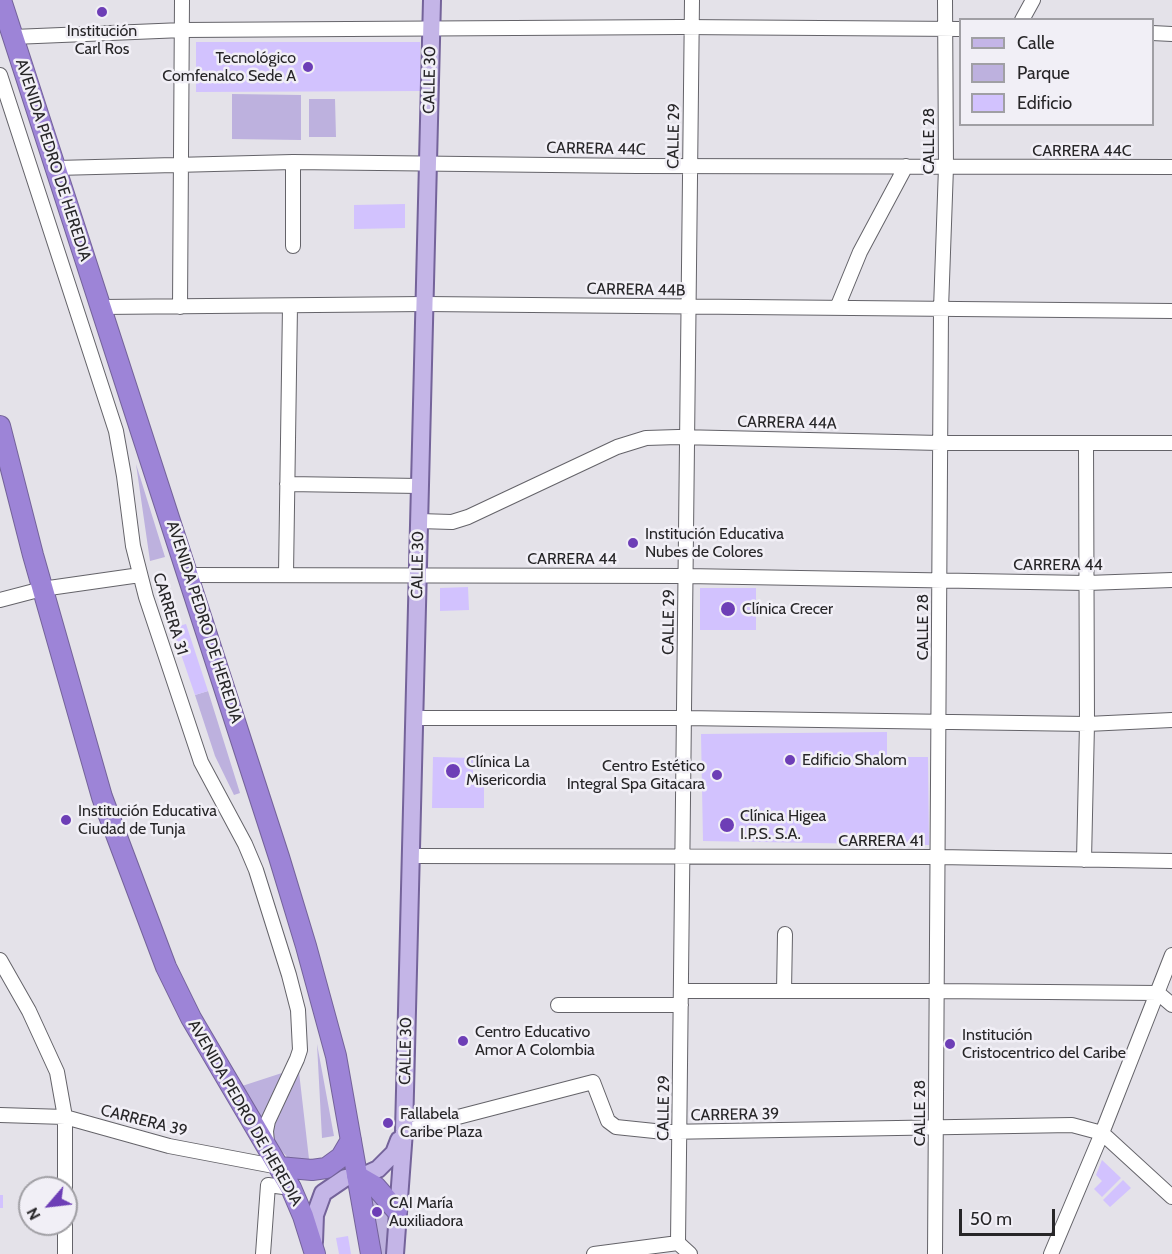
<!DOCTYPE html>
<html>
<head>
<meta charset="utf-8">
<style>
	body { margin:0 }
	#map { position:relative; width:1172px; height:1254px; overflow:hidden; background:#e4e2e9; font-family:Cabin,sans-serif }
	canvas { display:block }
	.legend { position:absolute; left:959px; top:18px; width:195px; height:108px; box-sizing:border-box; background:#f1eff6; border:2px solid #a09fa4; margin:0; padding:8px 10px; list-style:none; font-size:18px; color:#272628 }
	.legend li { display:flex; align-items:center; gap:12px; height:30px }
	.legend b { width:30px; border:2px solid #a09fa4 }
	.north { position:absolute; left:18px; top:1176px; width:60px; height:60px; box-sizing:border-box; background:#f1eff6; border:2px solid #a09fa4; border-radius:50%; rotate:242deg; font-size:16px; font-weight:700; line-height:24px; text-align:center; color:#272628 }
	.north::after { content:''; display:block; margin:auto; width:21px; height:27px; background:#6d3eb6; clip-path:polygon(50% 0,100% 100%,50% 72%,0 100%) }
	.scale { position:absolute; left:959px; top:1209px; width:96px; height:27px; box-sizing:border-box; border:3px solid #272628; border-top:0; padding-left:8px; font-size:18px; line-height:21px; white-space:nowrap; color:#272628; -webkit-text-stroke:4px #f1eff6; paint-order:stroke }
</style>
</head>
<body>
<div id="map">
<canvas width="1172" height="1254"></canvas>
<ul class="legend">
<li><b style="height:8px;background:#c4b5e7"></b>Calle</li>
<li><b style="height:16px;background:#bdb1de"></b>Parque</li>
<li><b style="height:16px;background:#d2c2fe"></b>Edificio</li>
</ul>
<div class="north">N</div>
<div class="scale">50 m</div>
</div>
<script>
const ctx = document.querySelector('canvas').getContext('2d');
ctx.lineJoin = 'round';
function paint(path, color) { ctx.fillStyle = color; ctx.fill(path, 'evenodd'); }
const poly = rows => new Path2D(rows.map(r => 'M' + r).join(''));
function trace(path, color, width, dash) { ctx.strokeStyle = color; ctx.lineWidth = width; ctx.lineCap = dash ? 'butt' : 'round'; ctx.setLineDash(dash || []); ctx.stroke(path); }
function drawText(font, color, halo, rows, align = 'center') {
  ctx.font = font + ' Cabin,sans-serif'; ctx.lineWidth = 5; ctx.setLineDash([]); ctx.textBaseline = 'middle'; ctx.strokeStyle = halo; ctx.fillStyle = color; for (const [text, x, y, turn = 0] of rows) {
    ctx.save(); ctx.translate(x, y); ctx.rotate((+turn || 0) * Math.PI / 180); ctx.textAlign = isNaN(turn) ? turn : align; if (halo) ctx.strokeText(text, 0, 0); ctx.fillText(text, 0, 0); ctx.restore();
  }
}
paint(poly([
	[232,94,301,95,301,140,232,139],
	[309,99,335,99,336,137,309,137],
	[136,464,165,557,150,561],
	[208,691,240,793,234,795,215,756,195,695],
	[317,1044,334,1136,322,1138],
	[285,1072,262,1121,239,1087],
	[299,1072,309,1159,297,1161,288,1158,280,1149,272,1134,275,1114],
	[366,1191,391,1206,386,1254,377,1254]
]), '#bdb1de');
paint(poly([
	[196,42,420,42,420,91,196,92],
	[405,204,405,228,354,229,354,205],
	[468,587,469,610,440,611,440,588],
	[700,588,756,588,756,630,700,630],
	[186,624,208,691,195,695,172,628],
	[887,732,887,757,928,757,929,845,703,841,701,734],
	[433,757,473,758,473,784,484,784,484,808,432,808],
	[1102,1160,1121,1178,1102,1197,1094,1189,1102,1181,1096,1175],
	[1123,1180,1131,1188,1110,1207,1103,1200],
	[0,1195,3,1195,3,1208,0,1208],
	[348,1236,351,1254,339,1254,336,1238]
]), '#d2c2fe');
const minor = poly([
	[1022,20,1033,0],
	[1152,33,1172,34],
	[13,37,183,30,681,27,960,29],
	[0,75,116,431,124,476,133,546,146,597,201,762,245,844,256,870,289,975,298,1010,300,1050,297,1059,268,1121,266,1131,267,1143],
	[293,162,293,246],
	[56,168,293,162,637,166,1172,167],
	[101,307,425,304,1172,311],
	[180,307,182,0],
	[837,308,860,252,906,166],
	[287,484,420,486],
	[419,521,452,522,468,517,617,447,646,438,678,437,940,443,1172,443],
	[286,574,290,306],
	[188,575,686,576,1087,583,1172,580],
	[0,600,42,589,140,575],
	[414,718,684,718,1087,724,1172,720],
	[411,856,938,857,1172,861],
	[1084,860,1087,724,1086,444],
	[0,960,29,1011,57,1072,65,1117,65,1188],
	[681,991,937,991,1158,993,1172,1005],
	[784,991,785,934],
	[558,1005,681,1005],
	[0,1115,65,1117,169,1146,279,1167],
	[404,1131,593,1082,608,1121,616,1127,664,1132,1072,1125,1102,1133,1172,1197],
	[678,1243,692,0],
	[678,1243,690,1254],
	[65,1254,65,1224],
	[263,1254,268,1185,291,1188],
	[594,1254,678,1243],
	[935,1254,941,309,946,167,945,0],
	[1051,1254,1102,1133,1172,955]
]);
const major = poly([
	[314,1242,315,1215,323,1193,345,1178,367,1174,378,1169,394,1153,399,1140],
	[395,1254,404,1131,432,0]
]);
const highway = poly([
	[1,0,279,857,306,946,336,1056,371,1254],
	[0,426,33,555,102,797,166,967,191,1018,291,1188,303,1216,315,1254],
	[279,1167,312,1170,326,1168,341,1157,351,1140],
	[357,1176,376,1187,397,1211]
]);
trace(minor, '#646369', 16);
trace(major, '#74639a', 20);
trace(highway, '#74639a', 22);
trace(minor, '#fff', 14);
trace(major, '#c4b5e7', 16);
trace(highway, '#9d84d7', 20);
for (const [x, y, r, color] of [
	[102,12,6,"#6d3eb6"],
	[308,67,6,"#6d3eb6"],
	[633,543,6,"#6d3eb6"],
	[728,609,8,"#6d3eb6"],
	[790,760,6,"#6d3eb6"],
	[453,771,8,"#6d3eb6"],
	[717,775,6,"#6d3eb6"],
	[66,820,6,"#6d3eb6"],
	[727,825,8,"#6d3eb6"],
	[463,1041,6,"#6d3eb6"],
	[950,1044,6,"#6d3eb6"],
	[388,1123,6,"#6d3eb6"],
	[377,1212,6,"#6d3eb6"]
]) { const dot = new Path2D(); dot.arc(x, y, r, 0, 2 * Math.PI); ctx.fillStyle = color; ctx.fill(dot); trace(dot, '#f1eff6', 2); }
drawText('16px', '#272628', '#f1eff6', [
	["Institución",102,31,"center"],
	["Carl Ros",102,49,"center"],
	["Tecnológico",296,58,"right"],
	["Comfenalco Sede A",296,76,"right"],
	["Institución Educativa",645,534],
	["Nubes de Colores",645,552],
	["Clínica Crecer",742,609],
	["Edificio Shalom",802,760],
	["Clínica La",466,762],
	["Misericordia",466,780],
	["Centro Estético",705,766,"right"],
	["Integral Spa Gitacara",705,784,"right"],
	["Institución Educativa",78,811],
	["Ciudad de Tunja",78,829],
	["Clínica Higea",740,816],
	["I.P.S. S.A.",740,834],
	["Centro Educativo",475,1032],
	["Amor A Colombia",475,1050],
	["Institución",962,1035],
	["Cristocentrico del Caribe",962,1053],
	["Fallabela",400,1114],
	["Caribe Plaza",400,1132],
	["CAI María",389,1203],
	["Auxiliadora",389,1221]
], 'left');
drawText('16px', '#272628', '#f1eff6', [
	["CALLE 30",430,80,-89],
	["CALLE 29",674,136,-89],
	["CALLE 28",929,141,-90],
	["CARRERA 44C",596,149,1],
	["CARRERA 44C",1082,151],
	["AVENIDA PEDRO DE HEREDIA",53,160,72],
	["CARRERA 44B",636,290,1],
	["CARRERA 44A",787,423,1],
	["CARRERA 44",572,559],
	["CALLE 30",418,565,-89],
	["CARRERA 44",1058,565],
	["CARRERA 31",170,614,73],
	["AVENIDA PEDRO DE HEREDIA",204,622,72],
	["CALLE 29",669,622,-89],
	["CALLE 28",923,627,-90],
	["CARRERA 41",881,841],
	["CALLE 30",406,1051,-89],
	["CALLE 29",664,1108,-89],
	["AVENIDA PEDRO DE HEREDIA",245,1113,60],
	["CALLE 28",920,1113,-90],
	["CARRERA 39",735,1115,-1],
	["CARRERA 39",144,1121,14]
]);
</script>
</body>
</html>
